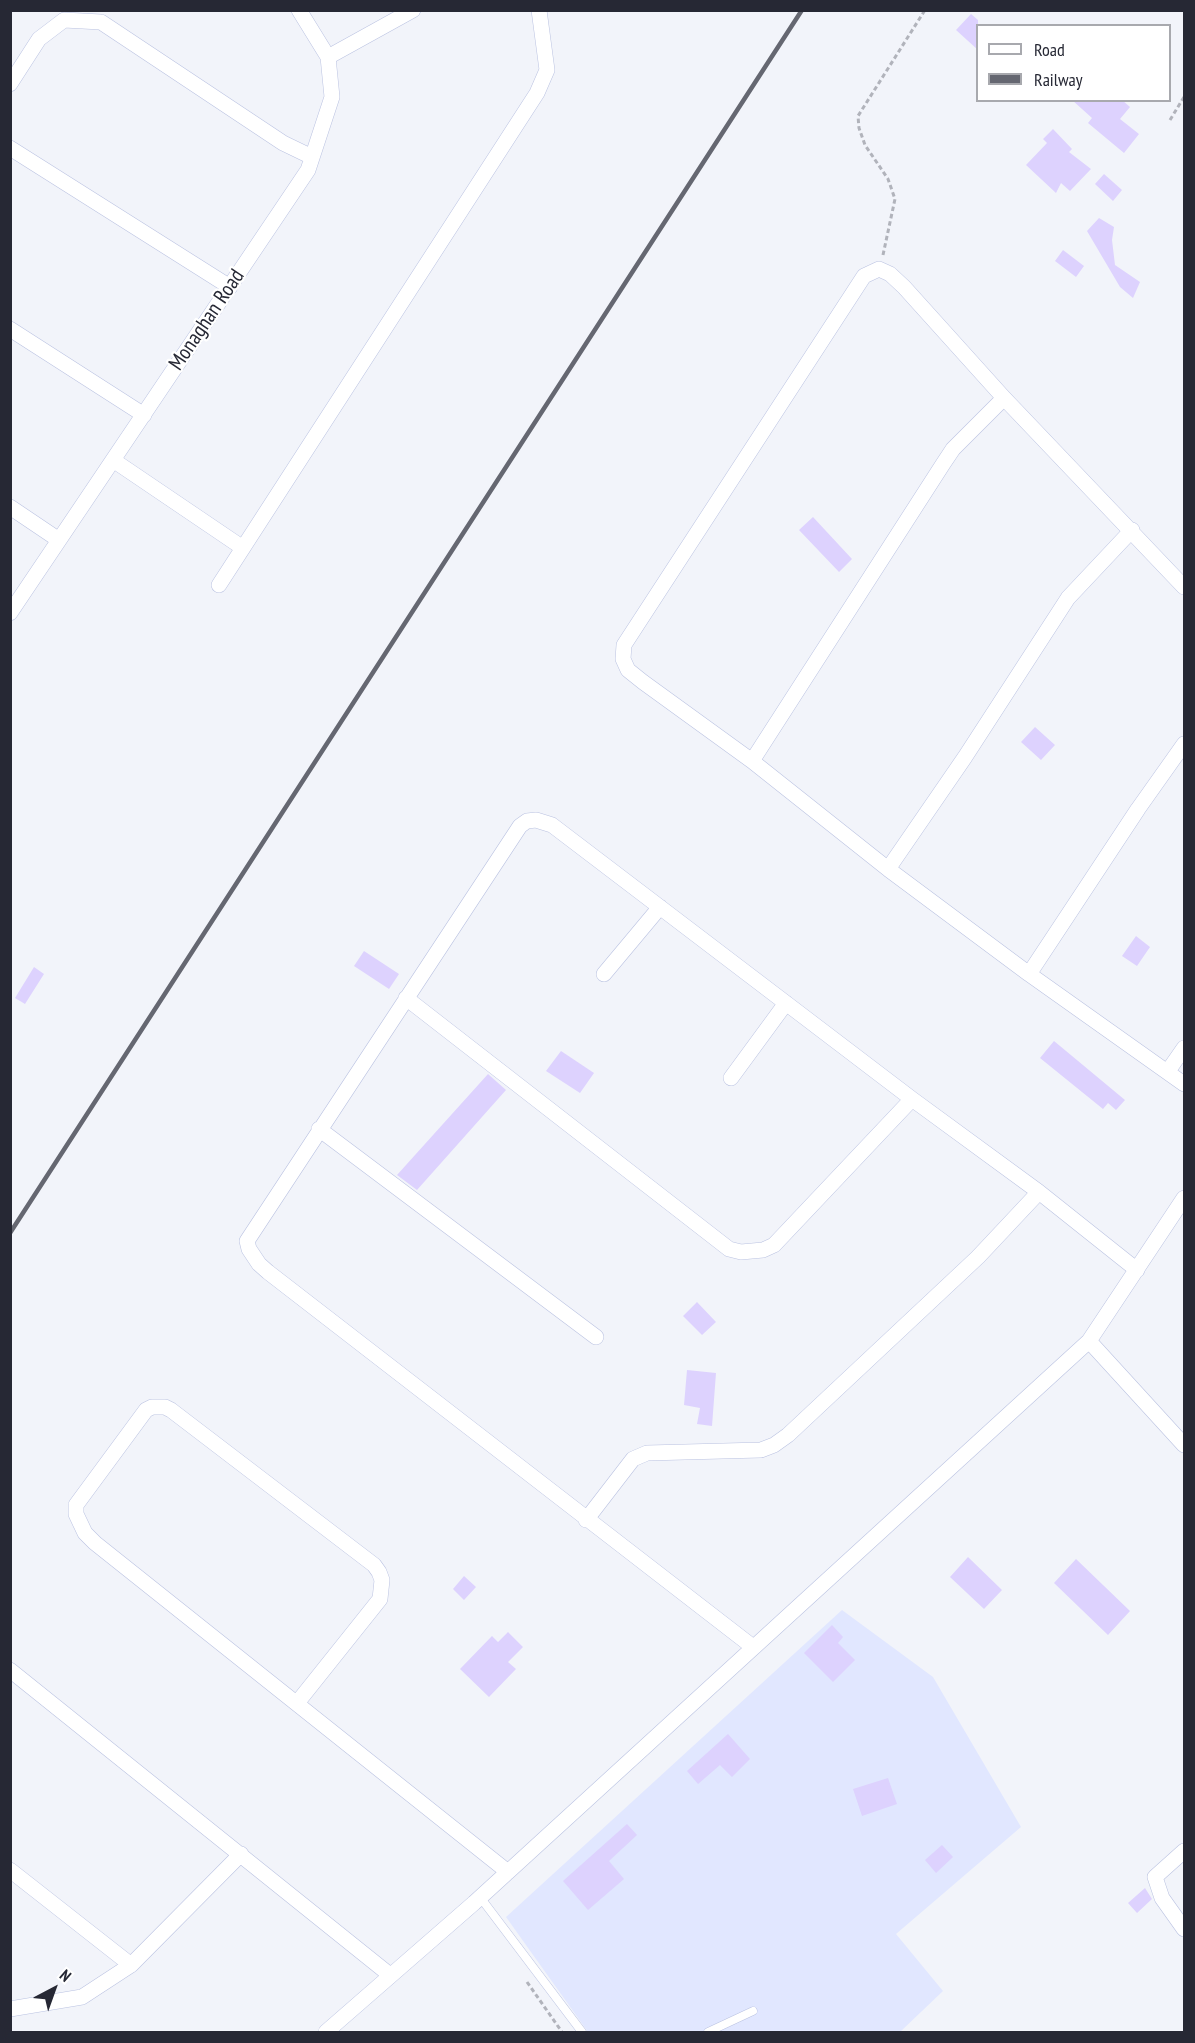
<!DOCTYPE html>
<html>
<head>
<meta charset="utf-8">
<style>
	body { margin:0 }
	#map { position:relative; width:1195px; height:2043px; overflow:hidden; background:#f2f4fa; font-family:"PT Sans Narrow",sans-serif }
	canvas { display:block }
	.frame { position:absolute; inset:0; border:12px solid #262834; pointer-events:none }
	.legend { position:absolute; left:976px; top:24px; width:195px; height:78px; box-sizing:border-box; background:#fff; border:2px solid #a8a9ae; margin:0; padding:8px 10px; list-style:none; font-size:18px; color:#262834 }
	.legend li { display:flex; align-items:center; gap:12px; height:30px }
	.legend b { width:30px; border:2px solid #a8a9ae }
	.north { position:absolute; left:24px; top:1959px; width:60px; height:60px; -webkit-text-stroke:4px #fff; paint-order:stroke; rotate:41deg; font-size:16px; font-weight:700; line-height:24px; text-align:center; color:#262834 }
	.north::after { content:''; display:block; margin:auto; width:21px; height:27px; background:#262834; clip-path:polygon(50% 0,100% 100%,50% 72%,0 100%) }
</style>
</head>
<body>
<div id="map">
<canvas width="1195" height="2043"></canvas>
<div class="frame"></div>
<ul class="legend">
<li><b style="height:8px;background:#fff"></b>Road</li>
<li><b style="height:8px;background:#656771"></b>Railway</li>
</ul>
<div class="north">N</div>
</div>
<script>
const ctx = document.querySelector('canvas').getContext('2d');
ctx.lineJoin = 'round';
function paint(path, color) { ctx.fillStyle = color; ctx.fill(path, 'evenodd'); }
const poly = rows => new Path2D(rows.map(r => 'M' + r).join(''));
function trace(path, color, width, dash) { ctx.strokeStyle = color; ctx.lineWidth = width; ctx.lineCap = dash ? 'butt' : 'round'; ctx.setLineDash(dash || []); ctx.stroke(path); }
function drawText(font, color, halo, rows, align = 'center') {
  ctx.font = font + ' "PT Sans Narrow",sans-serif'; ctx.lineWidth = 4.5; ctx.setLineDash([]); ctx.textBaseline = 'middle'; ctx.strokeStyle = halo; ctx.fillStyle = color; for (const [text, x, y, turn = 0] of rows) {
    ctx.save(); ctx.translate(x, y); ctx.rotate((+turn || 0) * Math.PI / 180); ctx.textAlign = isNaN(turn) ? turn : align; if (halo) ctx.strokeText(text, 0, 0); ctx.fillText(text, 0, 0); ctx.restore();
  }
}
paint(poly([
	[842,1610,933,1677,1021,1827,896,1934,943,1991,900,2032,588,2032,506,1917]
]), '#e1e7ff');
paint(poly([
	[971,14,978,20,978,50,956,30],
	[1072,100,1122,100,1130,107,1120,119,1139,134,1124,153,1088,123,1092,118],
	[1053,129,1072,149,1069,152,1091,169,1070,191,1061,183,1056,193,1026,165,1047,143,1043,139],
	[1104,174,1122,190,1113,201,1095,184],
	[1099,218,1114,227,1112,240,1115,265,1140,282,1133,298,1120,287,1087,231],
	[1063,250,1084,266,1076,277,1055,261],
	[813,517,852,559,839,572,799,530],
	[1035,727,1055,745,1041,760,1021,742],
	[1136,936,1150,947,1137,966,1122,956],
	[364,951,399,974,389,989,354,966],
	[34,967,44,974,25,1004,15,998],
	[1054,1041,1125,1100,1116,1110,1108,1103,1103,1109,1040,1058],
	[561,1051,594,1073,580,1093,546,1071],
	[488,1074,506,1090,417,1190,397,1175],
	[697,1302,716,1322,702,1335,683,1316],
	[687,1370,716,1373,712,1426,697,1424,700,1408,684,1405],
	[968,1557,1002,1590,984,1609,950,1577],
	[1076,1559,1130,1611,1108,1635,1054,1583],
	[464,1576,476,1587,464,1600,453,1589],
	[832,1625,843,1637,838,1643,855,1660,833,1682,804,1653],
	[508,1632,523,1647,508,1662,516,1669,489,1697,460,1669,492,1636,498,1642],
	[728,1734,750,1759,732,1777,720,1765,698,1784,687,1771],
	[888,1778,897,1804,862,1816,853,1789],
	[627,1824,637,1835,609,1861,624,1879,588,1910,563,1881],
	[942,1845,953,1857,936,1873,925,1860],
	[1145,1888,1152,1899,1137,1913,1128,1903]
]), '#ddd2fe');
const lane = poly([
	[480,1897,582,2032],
	[708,2032,753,2011]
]);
const street = poly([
	[328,57,413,10],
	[10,84,39,39,64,20,101,22,283,143,312,157],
	[10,148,230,287],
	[10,329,144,415],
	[113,460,243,548],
	[10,507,59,540],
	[219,585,537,93,547,70,539,10],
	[1184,587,1004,398,904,287,890,274,879,269,864,276,624,645,623,659,628,670,643,682,752,761,888,869,1029,974,1184,1084],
	[10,613,308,170,332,97,328,57,299,10],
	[752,761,943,464,953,449,1004,398],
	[888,869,965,757,1068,598,1132,530],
	[604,974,660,907],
	[1029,974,1138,809,1184,744],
	[406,998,729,1249,741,1252,763,1250,774,1245,912,1099],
	[1168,1071,1184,1048],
	[731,1078,786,1003],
	[319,1129,596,1337],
	[1089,1341,1184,1445],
	[586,1520,633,1459,647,1453,761,1450,774,1445,788,1435,978,1257,1039,1192],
	[753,1647,268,1272,259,1264,249,1249,247,1241,520,826,527,821,536,820,552,825,912,1099,1039,1192,1137,1270],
	[10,1670,390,1975],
	[297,1703,380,1599,382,1580,379,1572,374,1565,171,1410,165,1407,152,1407,146,1410,76,1505,76,1514,85,1533,95,1543,508,1872],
	[1184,1851,1155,1877,1162,1898,1184,1929],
	[10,1870,131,1965],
	[10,2009,82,1997,131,1965,241,1854],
	[326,2032,474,1903,1089,1341,1184,1198]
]);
trace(lane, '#bac2e1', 9);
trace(street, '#bac2e1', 16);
trace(poly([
	[1170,120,1184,97],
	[883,255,895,199,888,179,865,145,859,128,858,116,925,10],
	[527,1982,562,2032]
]), '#b1b3bb', 3, [4.5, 3]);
trace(lane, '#fff', 8);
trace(street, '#fff', 15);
trace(poly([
	[10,1233,802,10]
]), '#656771', 4.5);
drawText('21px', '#262834', '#fff', [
	["Monaghan Road",207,320,-56]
]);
</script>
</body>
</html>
